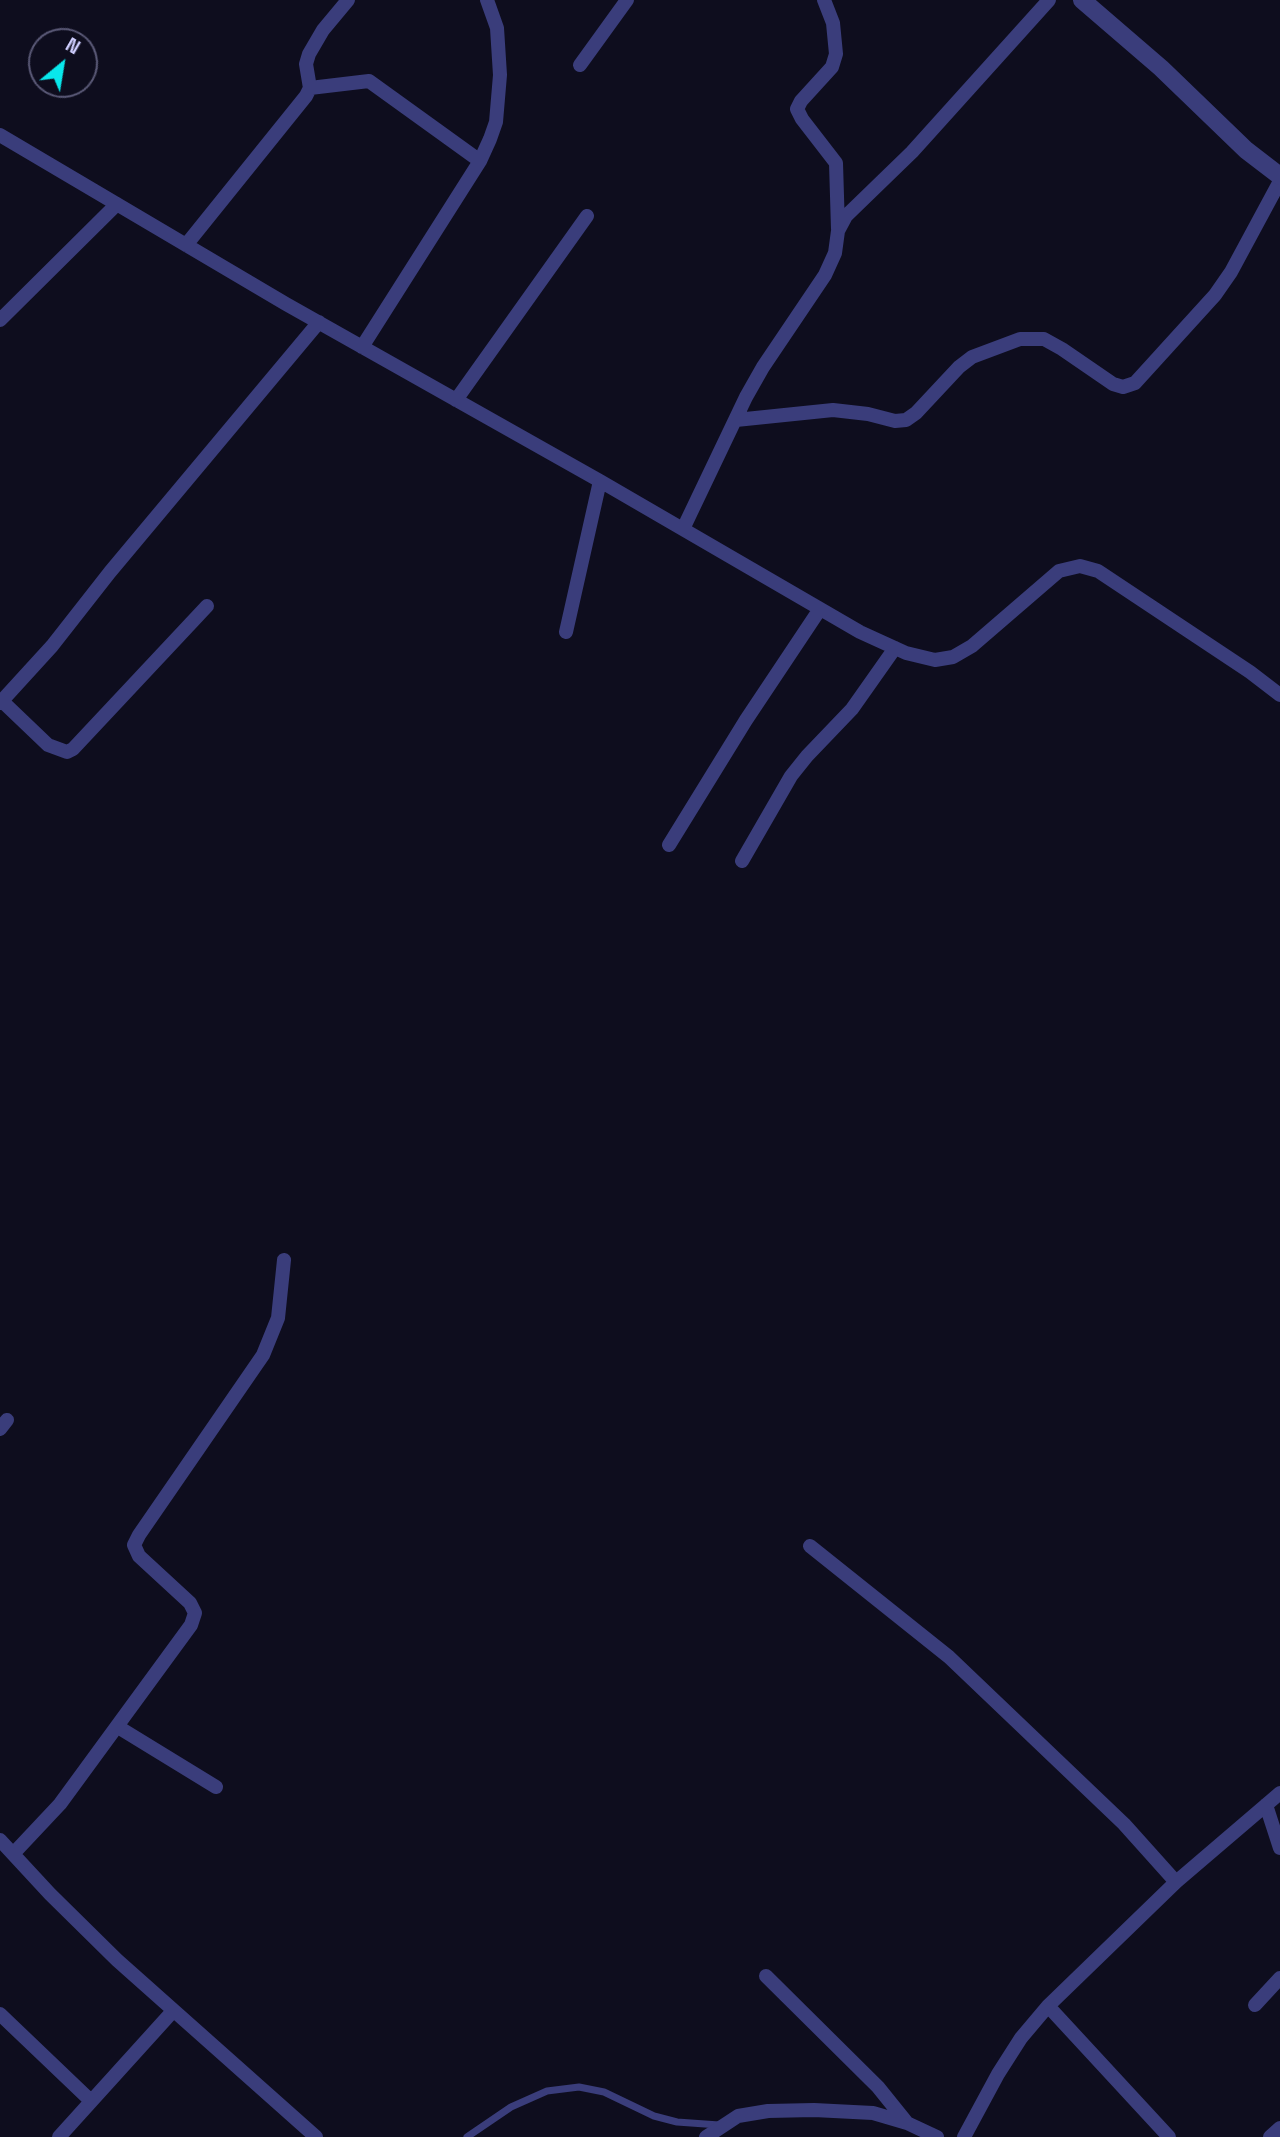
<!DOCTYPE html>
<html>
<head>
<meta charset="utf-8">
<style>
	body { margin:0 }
	#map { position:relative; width:1280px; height:2137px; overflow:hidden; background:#0e0d1e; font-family:"Space Grotesk",sans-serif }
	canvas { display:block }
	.north { position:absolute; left:28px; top:28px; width:70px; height:70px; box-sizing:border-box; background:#0e0d1e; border:2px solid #5a5977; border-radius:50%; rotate:30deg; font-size:19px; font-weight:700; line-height:28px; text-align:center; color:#cdccfd }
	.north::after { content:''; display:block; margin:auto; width:24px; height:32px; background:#09e8ec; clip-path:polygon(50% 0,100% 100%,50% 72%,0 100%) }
</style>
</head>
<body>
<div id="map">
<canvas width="1280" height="2137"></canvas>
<div class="north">N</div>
</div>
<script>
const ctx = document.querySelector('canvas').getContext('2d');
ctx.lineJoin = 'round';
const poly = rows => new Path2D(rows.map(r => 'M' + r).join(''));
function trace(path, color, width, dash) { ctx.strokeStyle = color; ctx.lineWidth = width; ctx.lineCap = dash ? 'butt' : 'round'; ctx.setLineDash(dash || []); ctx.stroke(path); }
trace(poly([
	[467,2137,511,2107,547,2091,579,2087,604,2092,654,2116,677,2122,719,2125]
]), '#3a3d7b', 7);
trace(poly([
	[824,0,833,23,836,54,832,67,801,101,797,109,802,119,836,163,838,229],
	[580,65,627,0],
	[310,88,369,81,480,161],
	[0,135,286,304,600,481,860,632,906,653,935,660,953,657,972,646,1059,571,1080,566,1098,571,1250,672,1280,695],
	[186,245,306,96,310,88,306,64,309,54,323,30,348,0],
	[0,320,117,204],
	[362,347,480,161,490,139,496,122,500,75,497,28,487,0],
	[456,400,587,216],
	[736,420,833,410,868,414,895,421,906,420,916,413,959,367,972,357,1020,339,1044,339,1062,349,1113,384,1123,387,1135,383,1215,295,1231,272,1280,181],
	[683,529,746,397,763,367,825,275,835,253,838,231,846,216,912,152,1049,0],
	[566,632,600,481],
	[2,701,48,745,67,752,73,749,207,606],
	[0,703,52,646,110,572,319,322],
	[669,845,746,720,820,609],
	[742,861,791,776,807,756,852,709,895,648],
	[0,1429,7,1420],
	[810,1546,949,1657,1124,1824,1176,1882],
	[118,1727,216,1787],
	[1266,1805,1280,1848],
	[0,1840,50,1894,117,1960,316,2137],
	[13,1854,60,1804,191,1625,195,1613,190,1603,139,1556,134,1545,139,1535,263,1355,278,1318,284,1260],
	[766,1976,878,2087,907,2123],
	[1255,2005,1280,1978],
	[1048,2006,1169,2137],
	[0,2014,91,2101],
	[59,2137,173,2011],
	[706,2137,738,2116,768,2111,814,2110,873,2113,907,2123,937,2137],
	[964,2137,998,2074,1021,2038,1048,2006,1176,1882,1280,1793],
	[1270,2137,1280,2128]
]), '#3a3d7b', 14);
trace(poly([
	[1082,0,1161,68,1246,150,1280,176]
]), '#3a3d7b', 18);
</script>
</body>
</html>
